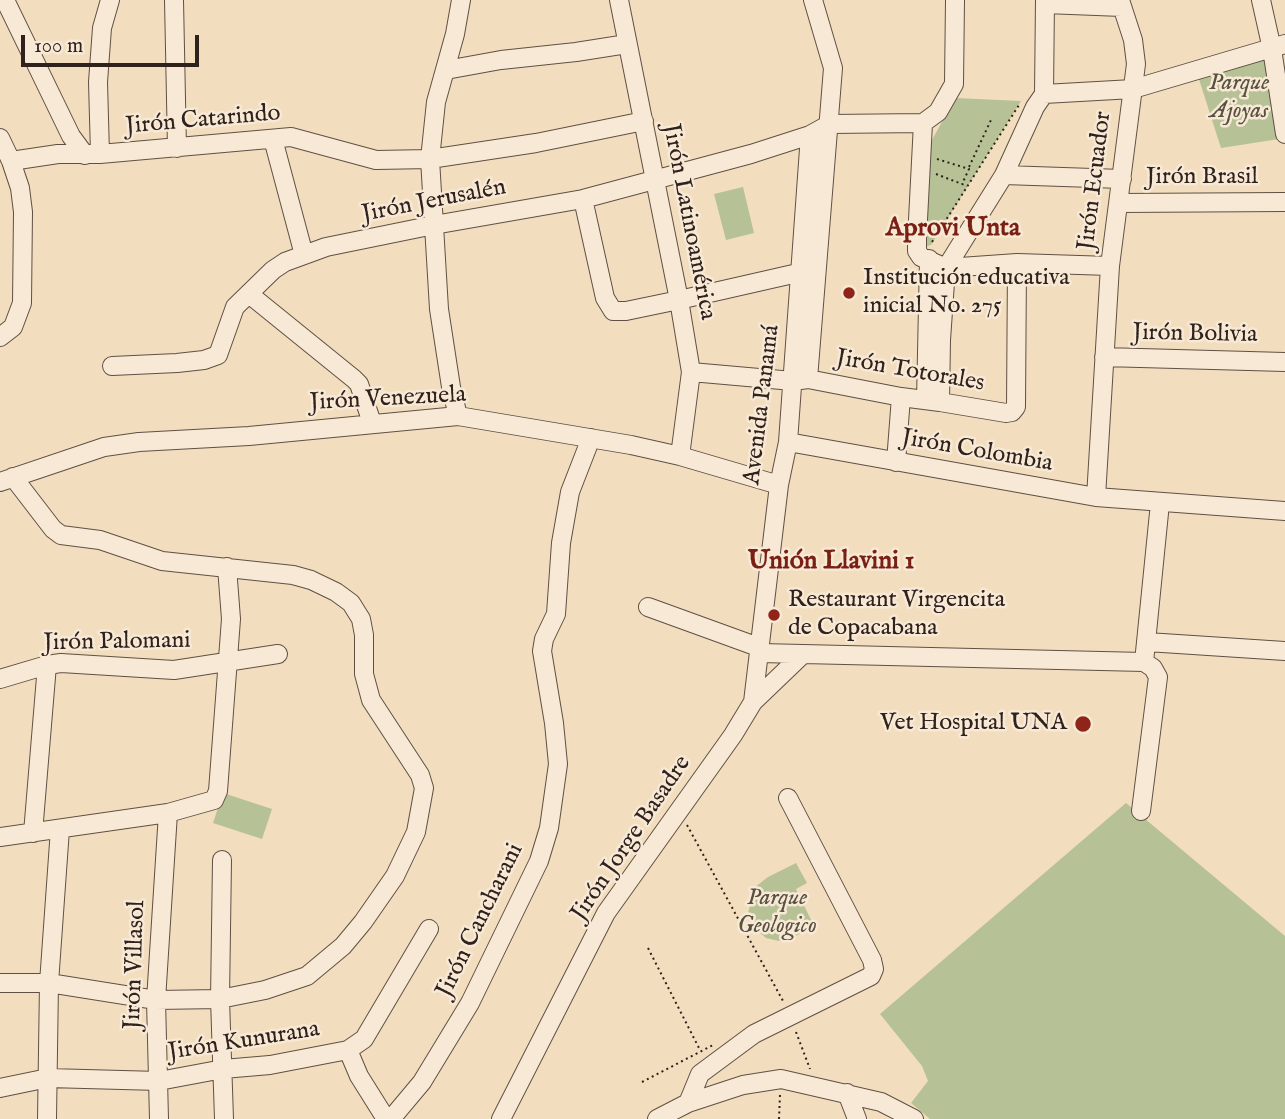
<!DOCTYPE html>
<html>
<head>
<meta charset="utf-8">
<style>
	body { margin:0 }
	#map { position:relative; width:1285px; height:1119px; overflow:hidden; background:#f2ddbe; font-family:"IM FELL English",serif }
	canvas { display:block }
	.scale { position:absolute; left:21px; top:35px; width:178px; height:32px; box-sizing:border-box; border:4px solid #2f211b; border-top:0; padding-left:9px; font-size:21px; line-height:24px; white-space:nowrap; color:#2f211b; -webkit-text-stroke:5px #f7e9d5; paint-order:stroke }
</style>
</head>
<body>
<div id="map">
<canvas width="1285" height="1119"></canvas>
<div class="scale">100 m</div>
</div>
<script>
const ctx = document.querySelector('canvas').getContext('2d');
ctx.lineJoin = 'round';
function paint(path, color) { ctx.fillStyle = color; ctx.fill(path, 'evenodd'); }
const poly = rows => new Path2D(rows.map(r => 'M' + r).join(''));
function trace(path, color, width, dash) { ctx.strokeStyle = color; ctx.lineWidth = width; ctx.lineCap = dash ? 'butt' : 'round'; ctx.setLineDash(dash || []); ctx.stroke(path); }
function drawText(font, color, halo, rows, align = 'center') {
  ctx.font = font + ' "IM FELL English",serif'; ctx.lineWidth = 5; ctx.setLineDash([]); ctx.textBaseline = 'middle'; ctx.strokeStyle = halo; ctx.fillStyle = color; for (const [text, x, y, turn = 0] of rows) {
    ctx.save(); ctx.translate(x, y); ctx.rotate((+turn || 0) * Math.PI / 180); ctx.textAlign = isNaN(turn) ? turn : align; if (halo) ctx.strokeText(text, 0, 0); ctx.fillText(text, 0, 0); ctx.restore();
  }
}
paint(poly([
	[1264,52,1279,139,1221,148,1197,73],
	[955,98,1021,101,931,245,924,247,926,151],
	[743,187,754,233,726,240,714,194],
	[223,793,272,809,262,839,213,823],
	[1126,803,1285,936,1285,1119,930,1119,911,1103,928,1081,922,1066,880,1014],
	[796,863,807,883,796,889,814,926,790,939,779,941,766,938,752,926,748,913,755,887,768,877]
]), '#b6c295');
const minor = poly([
	[5,0,71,136,85,155],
	[174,0,177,148],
	[619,0,679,300,691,372,680,456],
	[1261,0,1272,49,1285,134],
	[1045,4,1122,7],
	[446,70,501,60,576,52,627,44],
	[1044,94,1133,89,1285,44],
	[923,123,917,239,917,251,921,257,946,268,1017,263,1110,266],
	[0,138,11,161,20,188,23,212,22,303,13,327,0,337],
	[273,139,304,255],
	[100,154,98,82,102,28,110,0],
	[11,161,58,154,100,154,291,137,376,160,430,159,536,143,644,121],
	[1004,175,1122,179],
	[583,199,605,298,613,311,626,311,679,300,802,272],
	[1119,203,1285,202],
	[249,294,354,379,359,384,372,423],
	[1104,357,1285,362],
	[112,366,177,363,204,360,218,355,235,307,273,270,285,262,326,247,434,225,583,199,751,154,810,135],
	[691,372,793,381,808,379,901,397,940,402,1006,413,1012,412,1016,407,1017,263],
	[808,379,833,68,813,0],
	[926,400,929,259],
	[940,402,941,340,946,268,1004,175,1035,107,1044,94,1045,0],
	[458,416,451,387,439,309,430,159,436,102,455,34,461,0],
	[788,442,1096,497,1285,511],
	[896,462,901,397],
	[0,482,104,447,139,442,249,436,458,416,631,445,680,456,779,485],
	[1096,497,1110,266,1136,64,1133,40,1120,0],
	[648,607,761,648],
	[1147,642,1285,651],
	[760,653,1144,662],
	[1144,662,1160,503],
	[0,679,47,665,61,663,174,670,278,654],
	[753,702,779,485,788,442,810,135,830,124,923,123,938,112,954,84,955,0],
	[1141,811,1158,677,1153,668,1144,662],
	[33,833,47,665],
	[0,837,168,813,214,800,218,791,231,619,227,567],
	[222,860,220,999,224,1119],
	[0,983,49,983,156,1000,220,999,265,990,307,976,343,946,363,922,395,876,416,832,424,788,420,775,371,700,364,674,364,635,361,619,351,603,336,592,311,580,293,575,162,561,100,540,61,535,53,529,13,477],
	[348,1050,359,1076,386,1119],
	[0,1088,48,1078,159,1081,223,1069,270,1065,348,1050,364,1039,429,929],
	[847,1093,857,1119],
	[688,1103,700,1074,754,1034,871,976,874,969,872,960,788,798],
	[47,1119,49,983,60,829],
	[159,1119,156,1000,168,813],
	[391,1119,422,1082,470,1003,539,861,549,828,558,764,554,723,542,651,544,639,556,614,561,543,570,492,591,438],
	[501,1119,606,913,733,735,753,702,802,655],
	[657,1119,688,1103,743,1085,781,1079,881,1102,914,1119]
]);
trace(minor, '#605044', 20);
trace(poly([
	[937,159,969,169,962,184],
	[969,167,991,120],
	[936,174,967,186],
	[932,242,1019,105],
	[687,825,783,1001],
	[648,948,700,1050],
	[796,1032,810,1069],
	[642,1082,715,1044],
	[779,1119,780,1094]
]), '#2f211b', 2, [2, 3.5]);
trace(minor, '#f7e9d5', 18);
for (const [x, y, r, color] of [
	[849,293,7,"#8f2418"],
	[774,615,7,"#8f2418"],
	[1083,724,9,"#8f2418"]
]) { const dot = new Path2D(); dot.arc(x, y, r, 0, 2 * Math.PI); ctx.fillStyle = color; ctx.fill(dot); trace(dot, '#f7e9d5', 2.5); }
drawText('italic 24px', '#585140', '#f7e9d5', [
	["Parque",1239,84],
	["Ajoyas",1239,112],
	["Parque",777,899],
	["Geologico",777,927]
]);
drawText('24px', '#2f211b', '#f7e9d5', [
	["Jirón Catarindo",203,121,-5],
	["Jirón Brasil",1202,178],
	["Jirón Ecuador",1096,181,-83],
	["Jirón Jerusalén",434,202,-11],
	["Jirón Latinoamérica",688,222,79],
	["Jirón Bolivia",1195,335,1],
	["Jirón Totorales",910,372,10],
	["Jirón Venezuela",388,400,-3],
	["Avenida Panamá",763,405,-83],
	["Jirón Colombia",977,452,10],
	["Jirón Palomani",117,643,-1],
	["Jirón Jorge Basadre",632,839,-56],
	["Jirón Cancharani",481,921,-64],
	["Jirón Villasol",136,965,-88],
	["Jirón Kunurana",244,1042,-9]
]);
drawText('24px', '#2f211b', '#f7e9d5', [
	["Institución educativa",863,279],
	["inicial No. 275",863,307],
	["Restaurant Virgencita",788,601],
	["de Copacabana",788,629],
	["Vet Hospital UNA",1067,724,"right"]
], 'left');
drawText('bold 26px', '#7a1f14', '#f7e9d5', [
	["Aprovi Unta",953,230],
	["Unión Llavini 1",831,563]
]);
</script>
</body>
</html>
